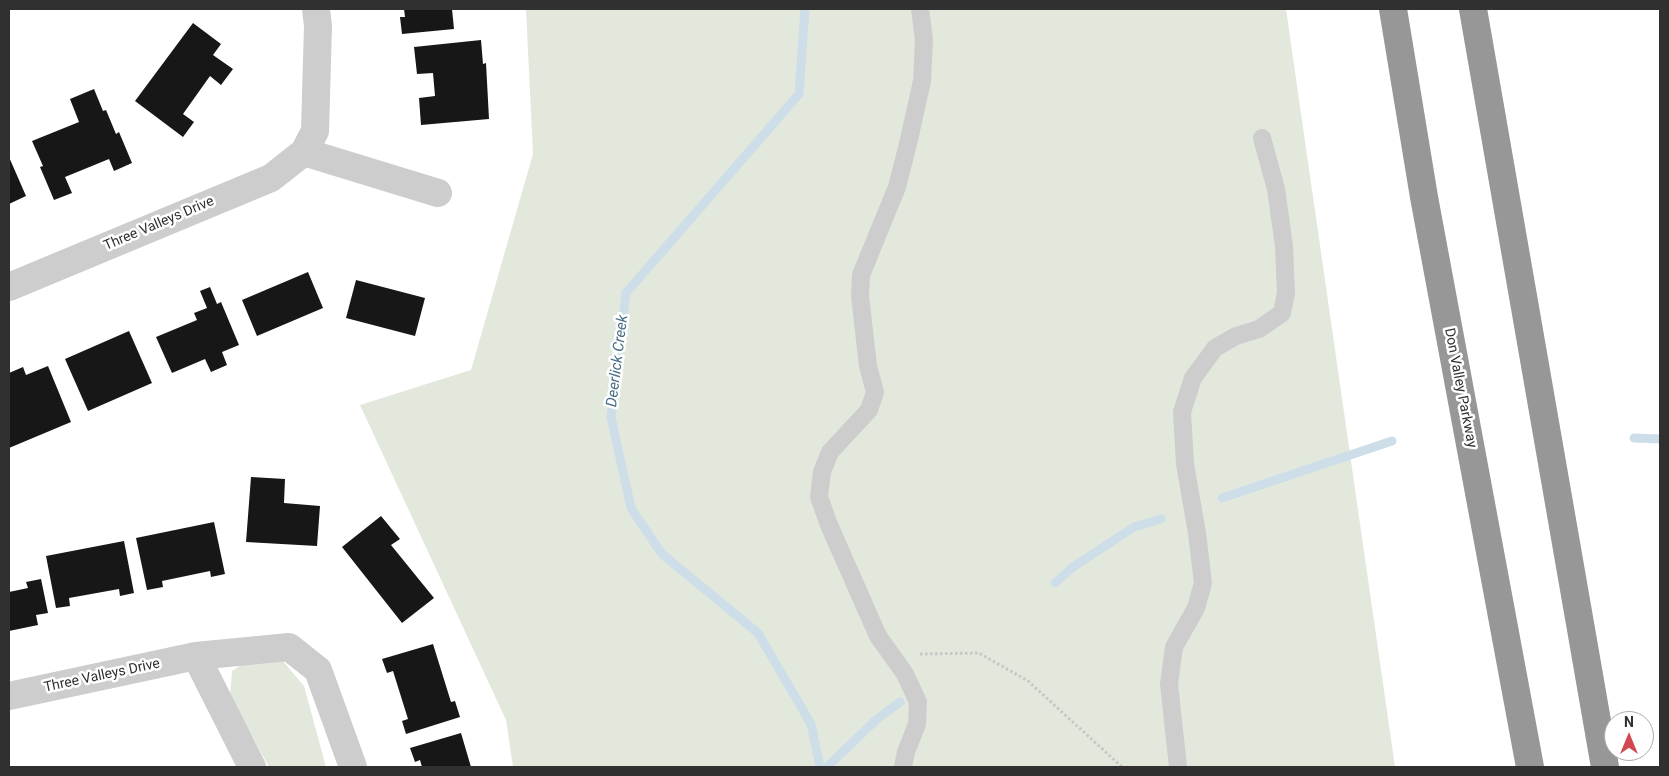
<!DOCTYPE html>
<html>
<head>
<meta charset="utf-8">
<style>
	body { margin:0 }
	#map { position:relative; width:1669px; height:776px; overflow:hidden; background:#fff; font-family:Roboto,sans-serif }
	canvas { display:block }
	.frame { position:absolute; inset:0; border:10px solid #303030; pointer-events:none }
	.north { position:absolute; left:1604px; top:711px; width:50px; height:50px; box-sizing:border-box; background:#fff; border:1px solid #acacac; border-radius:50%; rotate:0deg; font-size:14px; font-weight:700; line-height:20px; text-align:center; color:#303030 }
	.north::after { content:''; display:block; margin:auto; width:18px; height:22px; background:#d14851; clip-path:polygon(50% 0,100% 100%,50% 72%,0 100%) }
</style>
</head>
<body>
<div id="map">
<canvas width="1669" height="776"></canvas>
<div class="frame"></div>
<div class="north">N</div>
</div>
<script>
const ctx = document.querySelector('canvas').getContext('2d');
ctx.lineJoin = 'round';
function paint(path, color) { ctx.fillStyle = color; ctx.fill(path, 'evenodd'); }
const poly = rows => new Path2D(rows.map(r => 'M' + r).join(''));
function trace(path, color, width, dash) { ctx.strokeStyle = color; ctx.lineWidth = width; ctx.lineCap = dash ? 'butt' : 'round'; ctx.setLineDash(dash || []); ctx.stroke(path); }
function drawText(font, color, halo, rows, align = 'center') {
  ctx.font = font + ' Roboto,sans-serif'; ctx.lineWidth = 5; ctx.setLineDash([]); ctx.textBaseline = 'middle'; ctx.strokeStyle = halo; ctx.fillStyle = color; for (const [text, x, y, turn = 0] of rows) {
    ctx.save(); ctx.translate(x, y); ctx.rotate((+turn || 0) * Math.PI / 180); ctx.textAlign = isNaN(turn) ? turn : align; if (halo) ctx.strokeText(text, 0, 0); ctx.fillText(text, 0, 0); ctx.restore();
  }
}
paint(poly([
	[526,9,1286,9,1395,767,513,767,506,720,360,405,471,370,533,154],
	[282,660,304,686,326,767,269,767,230,696,232,671,247,661]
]), '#e3e8dd');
trace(poly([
	[805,9,799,94,626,293,611,417,631,508,662,554,758,633,811,724,820,767],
	[1634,438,1660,439],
	[1222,498,1392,441],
	[1055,583,1073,567,1134,527,1161,519],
	[827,767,877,719,900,702]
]), '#cedee8', 9);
paint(poly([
	[404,9,452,9,454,29,402,34,400,17,405,17],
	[193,23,221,44,213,55,233,69,221,85,210,76,183,114,194,122,183,137,135,101],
	[481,40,483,64,486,63,489,119,421,125,419,98,435,96,433,73,417,74,414,47],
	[94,89,103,111,106,110,116,134,119,132,132,163,114,171,109,159,65,177,72,193,54,200,40,167,43,166,32,141,79,122,70,99],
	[9,157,26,196,9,204],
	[308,272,323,308,257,336,242,300],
	[356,280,425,298,415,336,346,318],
	[210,287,217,304,221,302,239,345,222,352,227,365,211,372,205,359,172,373,156,337,197,320,194,313,207,308,200,291],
	[129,331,152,383,88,411,65,359],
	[48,366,71,422,9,448,9,373,23,367,26,375],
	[251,477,285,479,284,503,320,506,317,546,246,542],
	[381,516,400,539,391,545,434,598,402,623,342,547],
	[214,522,225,574,211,577,210,571,162,581,163,587,147,590,136,538],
	[124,541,134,593,120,596,119,589,69,598,70,606,56,608,46,556],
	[41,579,48,613,36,615,38,625,9,631,9,592,28,588,26,582],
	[433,644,451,702,455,701,460,717,406,734,402,721,408,719,393,671,387,673,382,659],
	[461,733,471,767,422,767,420,760,415,762,410,748]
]), '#171717');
trace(poly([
	[920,654,979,653,1028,681,1122,767]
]), '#c7c7c7', 3, [2.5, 2.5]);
trace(poly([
	[903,767,906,752,917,724,918,702,905,674,878,636,829,525,819,497,822,472,830,452,869,410,875,392,868,366,860,296,861,275,897,187,908,144,922,81,924,40,920,9],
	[1178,767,1169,684,1174,647,1196,608,1203,583,1197,533,1185,464,1182,412,1193,378,1215,348,1236,336,1259,329,1282,313,1286,293,1284,246,1276,189,1262,138]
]), '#cdcdcd', 18);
trace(poly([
	[304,152,438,193],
	[9,287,271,178,304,152,315,131,318,26,316,9],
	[196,656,252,767],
	[9,696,196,656,289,647,318,670,353,767]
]), '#cdcdcd', 28);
trace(poly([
	[1393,9,1424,197,1530,767],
	[1473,9,1605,767]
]), '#979797', 28);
drawText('14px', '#303030', '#fff', [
	["Three Valleys Drive",159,224,-23],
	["Don Valley Parkway",1460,388,79],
	["Three Valleys Drive",102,676,-12]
]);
drawText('italic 15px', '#476f89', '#fff', [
	["Deerlick Creek",618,361,-83]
]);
</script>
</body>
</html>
